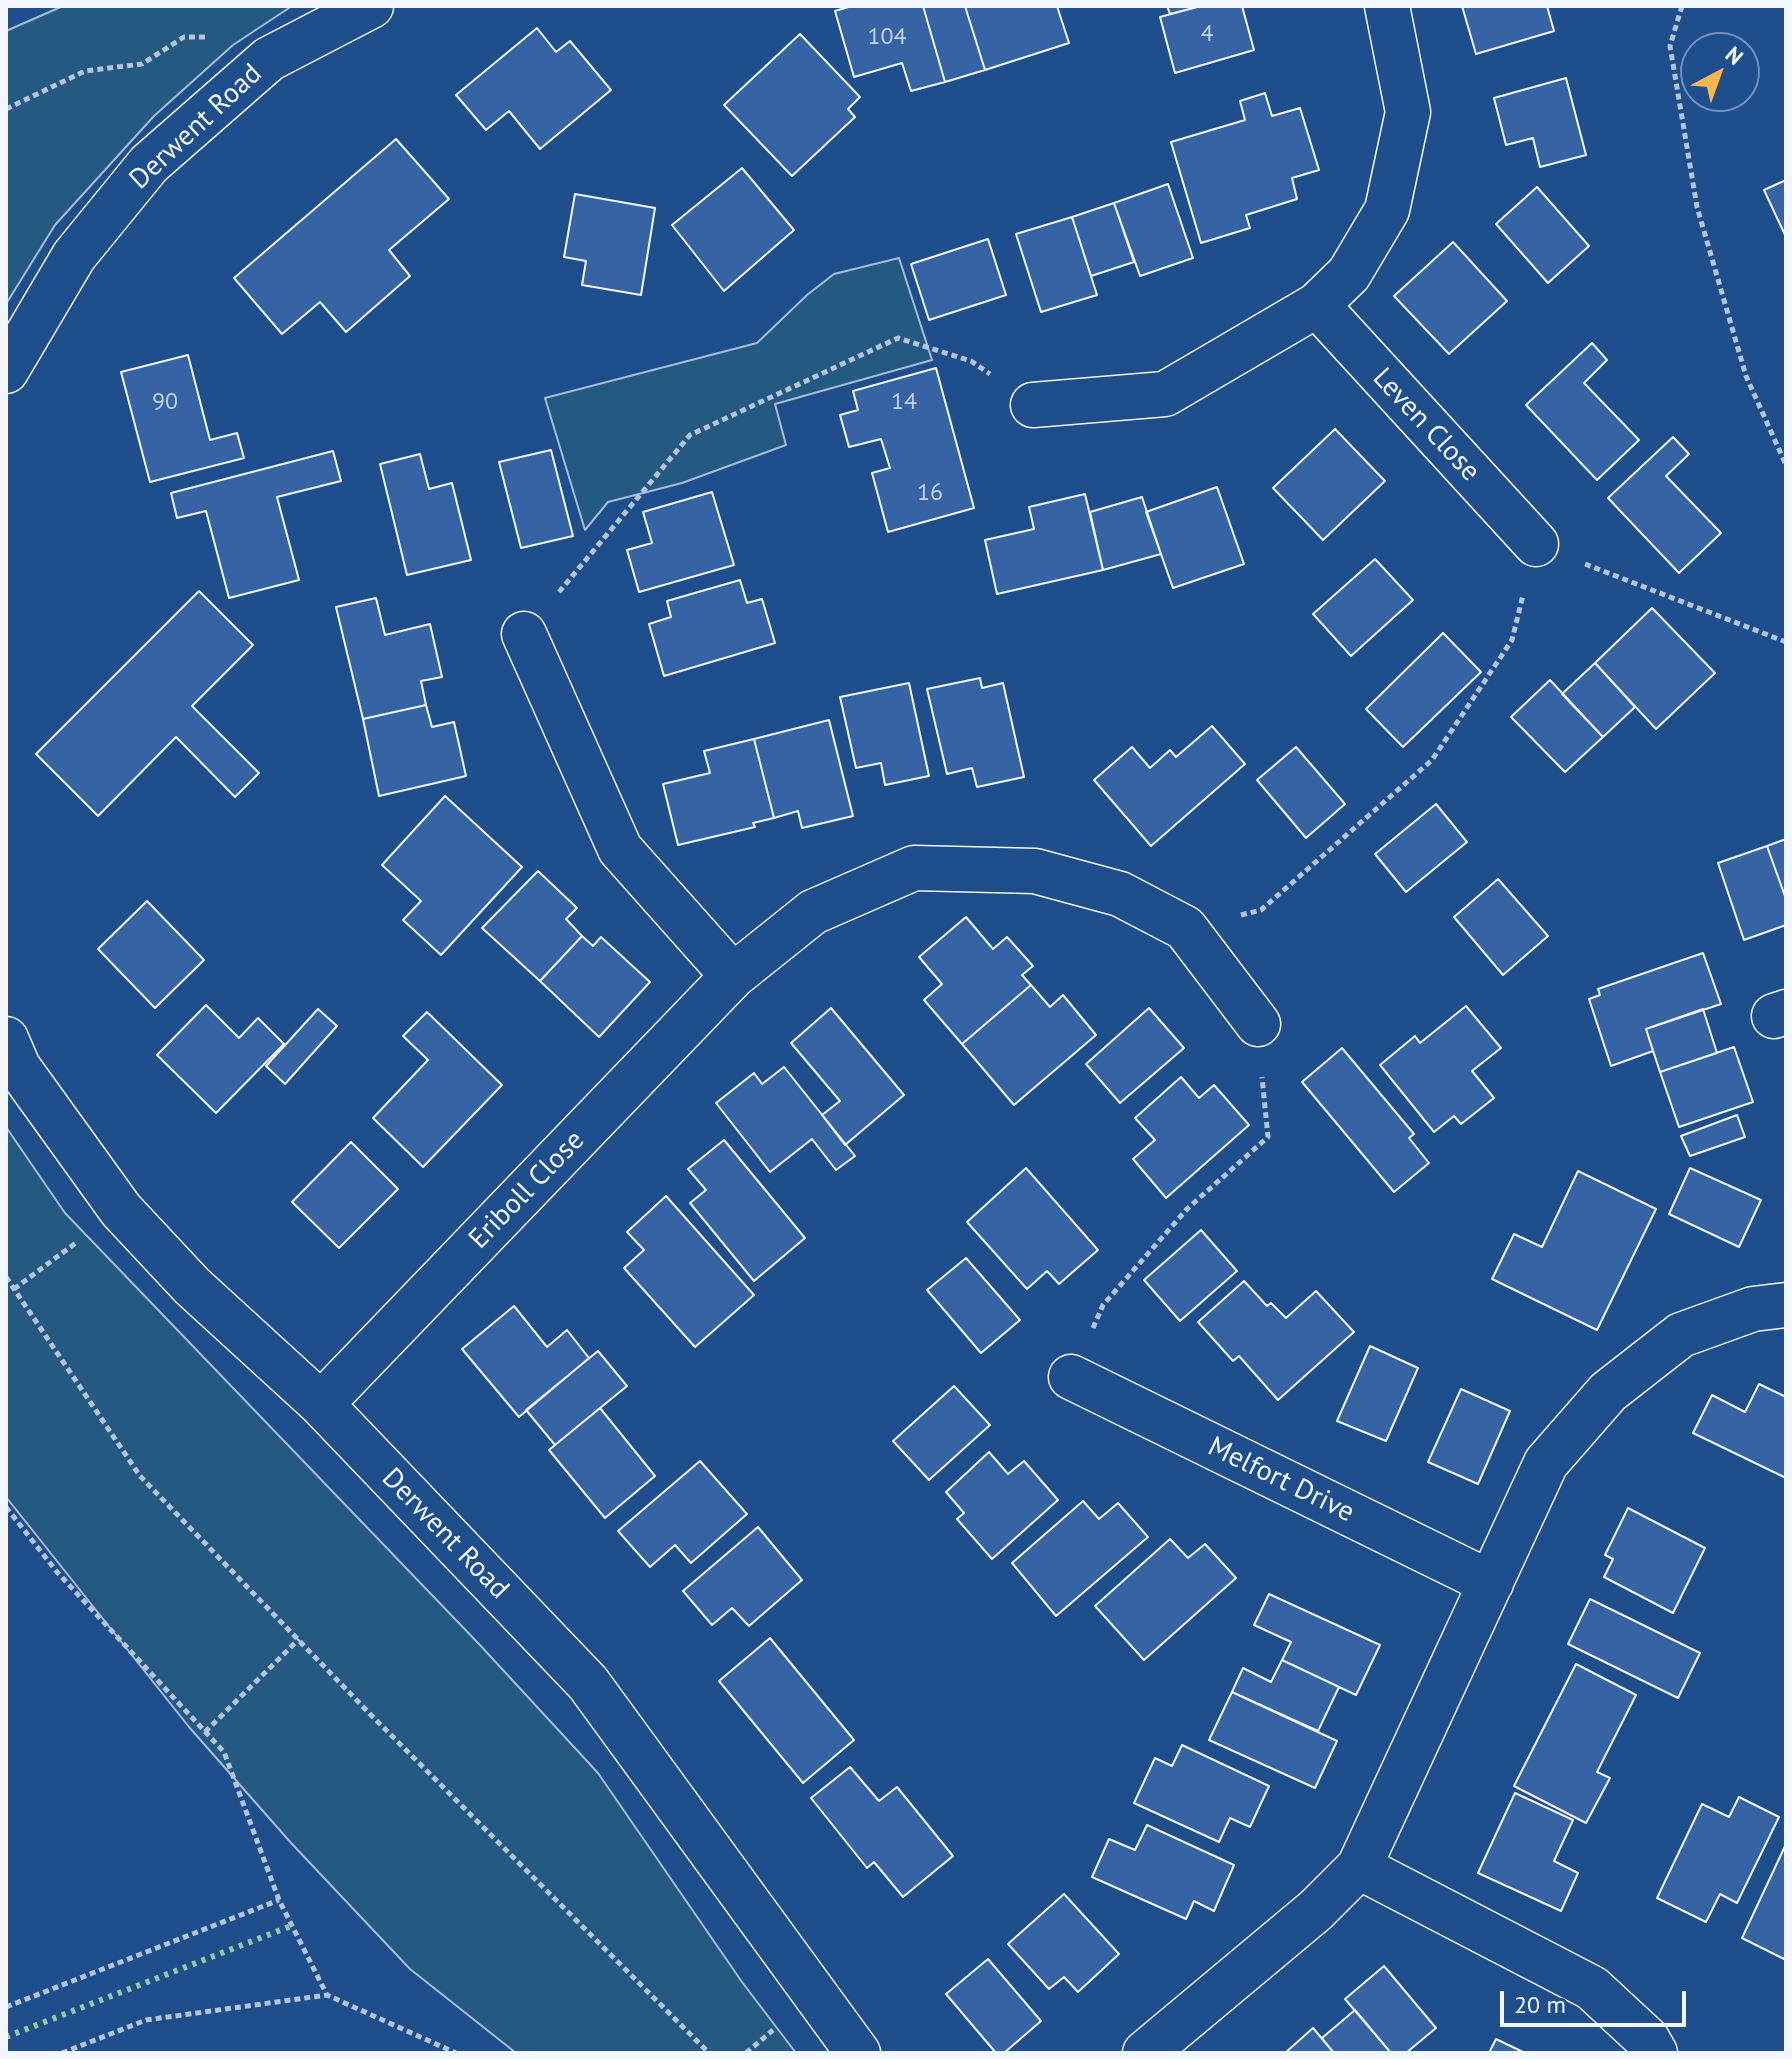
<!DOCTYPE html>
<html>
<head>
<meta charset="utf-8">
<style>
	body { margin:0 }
	#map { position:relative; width:1792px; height:2059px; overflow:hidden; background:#1f4e8c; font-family:"PT Sans",sans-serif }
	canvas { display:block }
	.frame { position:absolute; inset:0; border:8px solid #f2f6ff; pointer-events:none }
	.north { position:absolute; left:1680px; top:32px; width:80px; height:80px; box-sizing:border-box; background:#1f4e8c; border:2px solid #7391ba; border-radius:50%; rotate:41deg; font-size:22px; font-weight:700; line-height:32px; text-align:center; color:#f2f6ff }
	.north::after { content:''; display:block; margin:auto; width:28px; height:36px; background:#ffb74d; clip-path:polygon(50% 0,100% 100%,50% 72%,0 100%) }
	.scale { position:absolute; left:1500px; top:1991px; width:186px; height:36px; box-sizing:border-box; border:4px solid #f2f6ff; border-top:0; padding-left:10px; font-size:24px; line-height:28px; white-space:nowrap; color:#f2f6ff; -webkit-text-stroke:6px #1f4e8c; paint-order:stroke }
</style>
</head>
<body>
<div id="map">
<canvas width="1792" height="2059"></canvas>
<div class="frame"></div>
<div class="north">N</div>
<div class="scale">20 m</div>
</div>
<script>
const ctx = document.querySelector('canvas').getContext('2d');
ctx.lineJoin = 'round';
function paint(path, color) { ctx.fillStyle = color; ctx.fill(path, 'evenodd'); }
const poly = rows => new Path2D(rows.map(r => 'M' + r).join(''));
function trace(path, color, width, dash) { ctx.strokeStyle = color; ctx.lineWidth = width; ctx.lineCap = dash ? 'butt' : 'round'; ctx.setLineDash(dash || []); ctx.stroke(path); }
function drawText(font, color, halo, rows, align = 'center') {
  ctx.font = font + ' "PT Sans",sans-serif'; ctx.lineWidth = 6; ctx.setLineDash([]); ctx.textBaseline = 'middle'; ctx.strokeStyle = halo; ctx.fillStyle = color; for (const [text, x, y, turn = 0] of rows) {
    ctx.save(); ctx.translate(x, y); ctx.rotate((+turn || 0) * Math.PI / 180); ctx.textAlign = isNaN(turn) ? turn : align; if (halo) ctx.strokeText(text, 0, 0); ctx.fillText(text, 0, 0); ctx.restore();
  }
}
const green = poly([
	[63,6,292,6,233,45,154,116,55,225,6,304,6,31,63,6],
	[899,258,932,360,775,404,786,445,682,483,608,502,585,530,545,398,757,343,807,295,834,274,899,258],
	[6,1127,65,1213,479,1644,598,1773,742,1982,796,2053,516,2053,410,1969,292,1844,189,1727,6,1497,6,1127]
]);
paint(green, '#245a82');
trace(green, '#a8bbd7', 2);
const building = poly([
	[852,6,923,6,945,82,911,91,902,63,854,77,835,11,852,6],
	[923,6,965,6,985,70,945,82,923,6],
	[965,6,1057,6,1069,43,985,70,965,6],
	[1167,6,1201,6,1170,14,1167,6],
	[1201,6,1242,6,1254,50,1175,73,1160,17,1201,6],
	[1462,6,1547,6,1554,31,1476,54,1462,6],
	[537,28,556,52,570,41,611,90,540,149,509,111,486,130,456,95,537,28],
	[800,34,860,97,848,109,855,117,792,176,724,105,800,34],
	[1566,78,1586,155,1540,167,1533,138,1506,145,1494,98,1566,78],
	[1265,93,1272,116,1300,108,1319,170,1292,178,1297,199,1246,215,1250,228,1201,243,1171,142,1245,120,1240,101,1265,93],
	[396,139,449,199,389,250,410,276,346,332,320,302,282,334,234,278,396,139],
	[742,168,794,230,724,291,672,225,742,168],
	[1786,180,1786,237,1764,190,1786,180],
	[1168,184,1193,258,1140,276,1114,203,1168,184],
	[1537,187,1589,246,1548,283,1496,224,1537,187],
	[575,194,655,208,641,295,582,285,586,261,564,257,575,194],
	[1114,203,1134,262,1091,276,1072,217,1114,203],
	[1072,217,1097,295,1041,312,1016,234,1072,217],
	[988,239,1006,295,929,320,911,264,988,239],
	[1453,242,1507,301,1449,354,1394,296,1453,242],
	[1592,343,1607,360,1584,383,1639,440,1597,480,1526,405,1592,343],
	[188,355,210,440,237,433,244,458,150,482,121,372,188,355],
	[936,368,974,508,888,532,872,473,890,468,881,439,849,447,840,415,858,410,853,391,936,368],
	[1335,429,1385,481,1323,540,1273,488,1335,429],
	[1673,437,1689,454,1666,476,1721,533,1679,573,1608,498,1673,437],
	[551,450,573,536,521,548,499,462,551,450],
	[333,451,341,481,277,497,299,580,229,598,206,511,177,518,171,493,333,451],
	[420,454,429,489,452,483,471,560,407,575,380,464,420,454],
	[1217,487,1244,564,1173,588,1146,512,1217,487],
	[712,492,734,565,639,592,627,550,652,543,643,512,712,492],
	[1085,494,1103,570,997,594,985,540,1034,529,1029,507,1085,494],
	[1142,497,1161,554,1103,570,1090,512,1142,497],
	[1375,559,1413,600,1351,656,1313,614,1375,559],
	[740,580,747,603,762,599,775,643,664,676,649,624,671,617,667,601,740,580],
	[199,591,253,645,192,706,259,773,235,797,176,737,98,816,36,754,199,591],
	[376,598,385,635,430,624,442,677,421,681,426,705,363,719,336,607,376,598],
	[1652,608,1715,673,1656,729,1595,663,1652,608],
	[1443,633,1481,672,1403,747,1366,709,1443,633],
	[1595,663,1635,707,1603,737,1562,694,1595,663],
	[980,678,982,688,1003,683,1024,777,977,787,972,768,947,774,927,689,980,678],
	[1550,680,1603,737,1565,772,1511,717,1550,680],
	[909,683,929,776,885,785,881,763,856,768,840,697,909,683],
	[426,705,432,727,454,722,466,776,379,796,363,719,426,705],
	[829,720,853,816,802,828,798,811,774,818,754,739,829,720],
	[1212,726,1245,764,1151,846,1094,780,1132,747,1150,768,1170,750,1176,757,1212,726],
	[754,739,774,818,753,823,755,827,678,845,663,784,710,773,704,751,754,739],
	[1296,747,1345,804,1306,838,1257,780,1296,747],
	[445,796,522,867,441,955,403,920,421,901,382,865,445,796],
	[1436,804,1467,842,1406,892,1375,854,1436,804],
	[1786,839,1786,899,1767,846,1786,839],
	[1767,846,1786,899,1786,925,1744,940,1718,863,1767,846],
	[538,871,577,908,566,919,582,936,540,981,482,928,538,871],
	[1498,879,1548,936,1503,975,1454,917,1498,879],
	[147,901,204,960,155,1008,98,949,147,901],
	[966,917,993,949,1007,937,1033,966,1022,975,1031,985,962,1044,924,1000,942,984,919,957,966,917],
	[582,936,593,946,601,937,650,982,599,1037,540,981,582,936],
	[1703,953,1721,1004,1646,1029,1653,1051,1611,1066,1589,999,1600,995,1598,989,1703,953],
	[1031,985,1050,1007,1063,995,1096,1035,1014,1105,962,1044,1031,985],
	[206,1005,239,1038,258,1018,284,1044,216,1113,157,1055,206,1005],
	[1466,1006,1501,1048,1472,1071,1494,1098,1461,1124,1454,1116,1434,1132,1380,1065,1415,1036,1420,1043,1466,1006],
	[831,1008,904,1095,845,1145,822,1115,840,1101,791,1043,831,1008],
	[1149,1008,1184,1048,1120,1103,1086,1064,1149,1008],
	[318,1009,337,1026,285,1084,266,1066,318,1009],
	[1703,1009,1717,1053,1660,1072,1646,1029,1703,1009],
	[427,1012,502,1085,423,1167,373,1118,428,1060,403,1036,427,1012],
	[1734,1047,1753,1102,1679,1127,1660,1072,1734,1047],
	[1342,1048,1414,1134,1409,1138,1429,1163,1394,1192,1302,1082,1342,1048],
	[784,1067,855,1156,836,1170,812,1139,770,1172,716,1103,754,1073,762,1084,784,1067],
	[1181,1077,1199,1098,1214,1085,1249,1125,1166,1198,1133,1159,1155,1140,1135,1118,1181,1077],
	[1737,1115,1745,1137,1690,1156,1681,1136,1737,1115],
	[724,1140,805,1238,754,1281,690,1203,706,1190,688,1169,724,1140],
	[351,1142,398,1189,339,1248,292,1202,351,1142],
	[1026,1168,1098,1250,1059,1284,1047,1271,1027,1289,967,1222,1026,1168],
	[1690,1168,1761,1200,1739,1247,1669,1214,1690,1168],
	[1578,1171,1656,1209,1597,1330,1492,1279,1514,1234,1542,1247,1578,1171],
	[666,1196,754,1295,695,1347,624,1268,644,1250,627,1232,666,1196],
	[1201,1230,1237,1271,1180,1321,1144,1280,1201,1230],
	[966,1258,1020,1320,981,1353,927,1290,966,1258],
	[1244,1281,1267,1306,1271,1303,1286,1318,1316,1291,1354,1332,1278,1400,1239,1356,1233,1361,1198,1322,1244,1281],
	[514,1306,547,1347,567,1330,589,1358,519,1417,462,1349,514,1306],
	[1370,1346,1418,1368,1386,1441,1337,1421,1370,1346],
	[598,1351,627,1386,555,1445,526,1410,598,1351],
	[1759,1384,1786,1397,1786,1478,1693,1433,1712,1395,1745,1412,1759,1384],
	[954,1386,990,1425,929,1480,893,1441,954,1386],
	[1461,1389,1510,1411,1478,1484,1428,1462,1461,1389],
	[600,1408,655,1476,605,1518,549,1450,600,1408],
	[989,1452,1008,1474,1024,1461,1058,1500,992,1559,957,1519,964,1513,946,1492,989,1452],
	[700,1461,747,1514,691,1563,675,1545,650,1567,618,1531,700,1461],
	[1083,1501,1099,1519,1118,1503,1148,1537,1056,1616,1012,1563,1083,1501],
	[1628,1508,1705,1548,1673,1613,1604,1577,1613,1559,1605,1555,1628,1508],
	[758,1527,802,1580,749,1626,732,1608,712,1625,683,1591,758,1527],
	[1170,1539,1188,1558,1205,1544,1236,1578,1144,1660,1095,1606,1170,1539],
	[1269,1594,1380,1645,1356,1695,1282,1660,1291,1642,1254,1625,1269,1594],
	[1590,1599,1700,1653,1678,1698,1568,1644,1590,1599],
	[770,1638,854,1740,803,1783,719,1681,770,1638],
	[1282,1660,1339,1687,1318,1731,1232,1692,1243,1668,1271,1682,1282,1660],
	[1576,1664,1636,1695,1597,1772,1610,1778,1586,1823,1514,1786,1576,1664],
	[1232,1692,1337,1741,1315,1788,1209,1740,1232,1692],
	[1182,1745,1269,1786,1250,1827,1230,1818,1219,1842,1134,1803,1155,1758,1172,1766,1182,1745],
	[850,1767,879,1801,897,1787,953,1856,903,1897,874,1862,867,1868,811,1798,850,1767],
	[1515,1793,1573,1820,1554,1861,1578,1873,1561,1911,1478,1873,1515,1793],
	[1739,1797,1779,1817,1737,1903,1720,1894,1706,1922,1657,1898,1702,1804,1729,1817,1739,1797],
	[1147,1825,1234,1865,1214,1911,1194,1901,1186,1919,1092,1877,1109,1839,1135,1850,1147,1825],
	[1786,1844,1786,1955,1784,1959,1742,1938,1786,1844],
	[1064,1894,1119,1954,1078,1992,1064,1977,1049,1989,1008,1944,1064,1894],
	[988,1959,1041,2021,1004,2053,996,2053,946,1994,988,1959],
	[1384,1966,1436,2028,1406,2053,1391,2053,1345,1999,1384,1966],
	[1355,2010,1391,2053,1334,2053,1322,2038,1355,2010],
	[1313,2028,1334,2053,1285,2053,1313,2028],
	[1496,2039,1525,2053,1489,2053,1496,2039]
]);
paint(building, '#3563a3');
trace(building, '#f2f6ff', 2);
const minor = poly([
	[1387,6,1408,112,1387,210,1349,274,1317,305,1536,544],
	[6,371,74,256,149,164,269,59,371,6],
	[1033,405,1165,394,1317,305],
	[524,634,620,849,733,976],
	[1774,1016,1786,1012],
	[6,1039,18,1067,121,1210,192,1286,321,1404,588,1683,858,2053],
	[1071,1377,1491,1583],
	[321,1404,733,976,813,912,914,868,1035,871,1120,894,1185,928,1258,1024],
	[1359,1867,1592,1988,1647,2039,1655,2053],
	[1145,2053,1316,1910,1359,1867,1546,1463,1608,1392,1681,1335,1753,1309,1786,1305]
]);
trace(minor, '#f2f6ff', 47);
trace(poly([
	[1682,6,1670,46,1697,207,1746,376,1786,465],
	[6,109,85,71,142,64,184,37,209,37],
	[1585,564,1786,642],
	[559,592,690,435,898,338,971,361,990,374],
	[1241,915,1261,910,1432,760,1512,640,1523,595],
	[6,1277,140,1476,370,1714,709,2053],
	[14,1289,77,1242],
	[1093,1328,1103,1305,1187,1209,1268,1137,1262,1077],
	[6,1507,57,1572,224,1752,279,1900,327,1995,456,2053],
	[205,1732,299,1639],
	[6,2007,279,1900],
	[62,2053,146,2020,327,1995],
	[746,2053,773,2030]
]), '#b3c4dc', 5, [6, 4]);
trace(minor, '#1f4e8c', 44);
trace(poly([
	[6,2037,291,1926]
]), '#97c8a6', 6, [4, 6]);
drawText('24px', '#c3d1e8', null, [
	["4",1207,34],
	["104",887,37],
	["90",165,402],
	["14",904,402],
	["16",930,493]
]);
drawText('28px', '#f2f6ff', '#1f4e8c', [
	["Derwent Road",196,127,-43],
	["Leven Close",1426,425,47],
	["Eriboll Close",527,1190,-46],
	["Melfort Drive",1281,1480,26],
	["Derwent Road",445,1534,46]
]);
</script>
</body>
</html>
